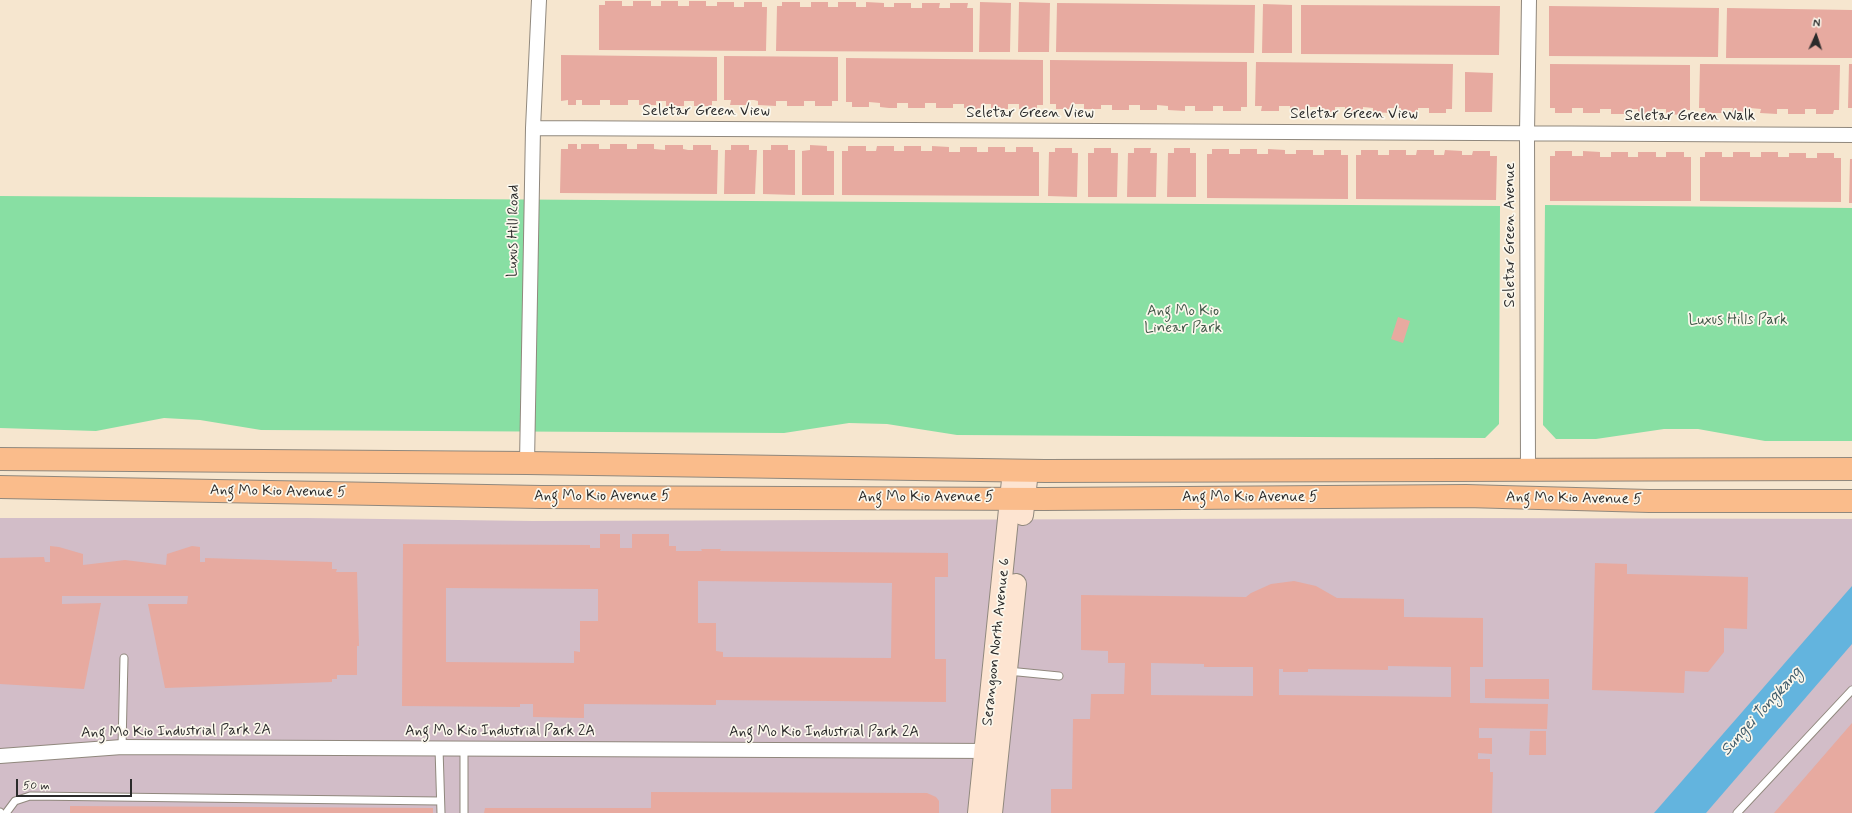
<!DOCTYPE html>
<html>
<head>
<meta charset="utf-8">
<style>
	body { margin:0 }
	#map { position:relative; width:1852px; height:813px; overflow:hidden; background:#f6e6cf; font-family:Mynerve,sans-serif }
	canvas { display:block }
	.north { position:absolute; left:1796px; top:16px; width:40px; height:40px; -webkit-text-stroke:3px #fbf7ec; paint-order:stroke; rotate:3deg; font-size:11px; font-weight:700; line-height:16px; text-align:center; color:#2b2b2b }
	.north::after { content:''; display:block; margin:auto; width:14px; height:18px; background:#2b2b2b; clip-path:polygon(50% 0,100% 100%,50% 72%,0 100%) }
	.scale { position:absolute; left:16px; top:779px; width:116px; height:18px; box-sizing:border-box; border:2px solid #2b2b2b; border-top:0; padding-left:5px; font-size:12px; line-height:14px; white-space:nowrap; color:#2b2b2b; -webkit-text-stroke:3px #fbf7ec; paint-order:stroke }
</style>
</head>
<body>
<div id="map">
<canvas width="1852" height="813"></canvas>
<div class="north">N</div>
<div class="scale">50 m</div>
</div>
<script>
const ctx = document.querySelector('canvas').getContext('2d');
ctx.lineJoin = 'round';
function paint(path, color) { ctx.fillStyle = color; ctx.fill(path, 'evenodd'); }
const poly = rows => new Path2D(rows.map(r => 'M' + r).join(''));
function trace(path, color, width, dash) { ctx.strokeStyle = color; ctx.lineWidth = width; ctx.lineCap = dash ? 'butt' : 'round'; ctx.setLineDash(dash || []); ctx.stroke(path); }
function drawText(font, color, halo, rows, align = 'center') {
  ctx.font = font + ' Mynerve,sans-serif'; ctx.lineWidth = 3.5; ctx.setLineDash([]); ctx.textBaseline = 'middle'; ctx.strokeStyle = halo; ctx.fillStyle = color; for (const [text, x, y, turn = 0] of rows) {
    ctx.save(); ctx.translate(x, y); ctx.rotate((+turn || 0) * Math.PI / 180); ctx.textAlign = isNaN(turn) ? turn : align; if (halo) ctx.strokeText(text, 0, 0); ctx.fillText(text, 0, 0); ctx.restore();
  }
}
paint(poly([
	[0,518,307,518,533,521,1465,518,1852,519,1852,813,0,813]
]), '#d2bdc8');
paint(poly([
	[0,196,1500,206,1499,424,1485,438,957,435,887,424,849,423,784,433,261,430,200,420,164,418,96,431,0,428],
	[1545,205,1852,208,1852,441,1765,441,1698,429,1664,429,1596,439,1556,439,1543,425]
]), '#88dfa3');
paint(poly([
	[1852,586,1852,644,1706,813,1654,813]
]), '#63b4de');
paint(poly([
	[605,1,622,1,622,6,633,6,633,1,651,1,651,6,661,6,661,1,678,1,678,6,689,6,689,1,706,1,706,6,717,6,717,2,734,2,734,7,744,7,744,2,762,2,762,7,767,7,766,51,599,50,599,5,605,5],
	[782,2,800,2,800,7,811,7,811,2,828,2,828,7,838,7,838,2,856,2,856,7,866,7,866,2,884,3,884,7,894,7,894,3,911,3,911,8,922,8,922,3,940,3,939,8,950,8,950,3,968,3,967,8,973,8,973,52,776,51,777,6,782,6],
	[980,2,1011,3,1010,52,979,52],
	[1019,2,1050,3,1049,52,1018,52],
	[1057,3,1255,5,1254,53,1056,52],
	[1263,4,1292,5,1292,53,1262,53],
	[1301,5,1500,6,1499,55,1301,54],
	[1549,6,1719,8,1718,57,1549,56],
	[1727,8,1852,10,1852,58,1726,58],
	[561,55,717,57,717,101,712,101,712,106,694,106,694,101,684,101,684,106,666,106,666,101,656,101,656,105,639,105,639,100,628,100,628,105,610,105,610,100,600,100,600,105,582,105,582,100,576,100,576,105,568,105,568,100,561,101],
	[724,56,838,57,838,101,832,101,832,106,815,106,815,101,804,101,804,106,787,106,787,101,776,101,776,106,758,105,758,101,754,100,748,100,748,105,730,105,731,100,724,100],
	[846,58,1043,60,1043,105,1037,105,1037,109,1019,109,1019,104,1008,104,1008,109,991,109,991,104,981,104,980,109,972,109,964,108,964,104,953,104,953,108,936,108,936,103,925,103,925,108,908,108,908,103,897,103,897,108,889,108,880,107,880,103,869,102,869,107,852,107,852,102,846,102],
	[1050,60,1247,62,1247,107,1241,107,1241,111,1223,111,1223,106,1213,106,1213,111,1195,111,1195,106,1185,106,1185,111,1168,110,1168,106,1157,105,1157,110,1140,110,1140,105,1129,105,1129,110,1112,110,1112,105,1101,105,1101,109,1084,109,1084,104,1073,104,1073,109,1056,109,1056,104,1050,104],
	[1256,62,1453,64,1452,109,1446,109,1446,113,1429,113,1429,108,1418,108,1418,113,1401,113,1401,108,1390,108,1390,113,1373,112,1373,108,1363,107,1363,112,1345,112,1345,107,1335,107,1335,112,1318,112,1318,107,1307,107,1307,112,1290,111,1290,106,1279,106,1279,111,1261,111,1262,106,1255,106],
	[1550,64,1690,65,1690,110,1684,110,1684,115,1666,114,1666,109,1655,109,1656,114,1638,114,1638,109,1628,109,1628,114,1611,114,1611,109,1600,109,1600,113,1583,113,1583,108,1572,108,1572,113,1555,113,1555,108,1550,108],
	[1700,64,1840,65,1839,110,1834,110,1833,114,1816,114,1816,109,1805,109,1805,114,1788,114,1788,109,1777,109,1777,114,1760,113,1761,109,1750,108,1750,113,1732,113,1733,108,1722,108,1722,113,1705,113,1705,108,1699,108],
	[1849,64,1852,64,1852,108,1848,108],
	[1465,72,1493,73,1492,112,1465,112],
	[568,144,577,144,577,149,581,149,581,144,599,144,599,149,610,149,610,144,627,144,627,149,637,149,637,144,654,144,654,149,665,150,665,145,683,145,683,149,688,150,693,150,693,145,711,145,711,150,718,150,717,194,560,193,561,149,568,149],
	[731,145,749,145,749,150,757,150,755,194,724,194,725,150,731,150],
	[771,145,788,145,788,150,795,150,795,195,763,194,763,150,771,150],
	[810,145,827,146,827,151,834,151,834,195,802,195,802,151,810,150],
	[848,146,866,146,866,151,876,151,877,146,894,146,894,151,904,151,904,146,921,146,921,151,932,151,932,146,949,147,949,152,960,152,960,147,977,147,977,152,988,152,988,147,1005,147,1005,152,1016,152,1016,147,1033,147,1033,152,1039,152,1039,196,842,195,842,151,848,151],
	[1055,148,1072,148,1072,153,1078,153,1077,197,1048,196,1049,152,1055,152],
	[1094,148,1111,148,1111,153,1118,153,1117,197,1088,197,1088,153,1094,153],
	[1134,148,1151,148,1150,153,1157,153,1156,197,1127,197,1128,153,1134,153],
	[1174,148,1190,148,1190,153,1196,153,1196,197,1167,197,1168,153,1174,153],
	[1212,149,1229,149,1229,154,1240,154,1240,149,1257,149,1257,154,1268,154,1268,149,1285,150,1285,154,1296,154,1296,150,1313,150,1313,155,1324,155,1324,150,1341,150,1341,155,1348,155,1348,199,1207,198,1207,154,1212,154],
	[1361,150,1378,150,1378,155,1389,155,1389,150,1406,150,1406,155,1416,155,1417,150,1434,150,1434,155,1444,155,1445,150,1462,151,1462,155,1472,155,1473,151,1490,151,1490,156,1497,156,1496,200,1356,199,1356,155,1361,155],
	[1555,151,1572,151,1572,156,1583,156,1583,151,1600,152,1600,157,1611,157,1611,152,1628,152,1628,157,1638,157,1638,152,1656,152,1656,157,1666,157,1666,152,1684,152,1684,157,1691,157,1691,201,1550,201,1550,156,1555,156],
	[1705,152,1722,152,1722,157,1733,157,1733,152,1750,152,1750,157,1761,157,1761,152,1778,152,1778,157,1789,157,1789,153,1806,153,1806,158,1817,158,1817,153,1834,153,1834,158,1841,158,1841,202,1700,201,1700,157,1705,157],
	[1850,159,1852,159,1852,203,1849,203],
	[1398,317,1410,321,1403,343,1391,339],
	[600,534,620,534,620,548,632,548,632,534,669,534,669,546,676,546,676,551,702,551,701,549,721,549,720,551,948,553,948,577,935,577,935,659,946,659,946,702,716,700,716,705,584,704,584,718,533,717,533,704,520,704,520,707,402,706,403,544,590,545,590,548,600,548],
	[698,581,892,583,891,658,723,657,723,652,716,651,716,623,698,623],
	[446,588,598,589,598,621,580,621,580,652,574,651,574,663,446,662],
	[50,546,59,547,83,554,83,565,125,560,166,565,167,554,192,546,200,547,200,562,205,562,205,558,332,562,332,569,337,569,336,572,357,572,359,646,357,646,357,675,337,675,337,679,332,679,332,682,165,688,148,604,187,604,188,596,62,596,62,604,101,603,84,689,0,684,0,558,44,557,45,562,50,562],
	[1595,563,1627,564,1627,574,1748,577,1747,629,1724,628,1724,652,1708,672,1685,671,1684,693,1592,690],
	[1294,581,1316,586,1337,598,1404,599,1404,617,1483,618,1483,667,1470,667,1470,703,1548,704,1547,729,1479,728,1479,738,1492,738,1492,754,1478,753,1478,759,1490,759,1490,772,1493,772,1492,813,1051,813,1051,789,1072,789,1073,719,1090,719,1091,694,1124,694,1125,663,1108,663,1108,651,1081,650,1081,595,1246,597,1251,593,1271,584],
	[1151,663,1204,664,1204,667,1253,667,1253,696,1151,695],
	[1388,666,1451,667,1451,697,1279,695,1279,669,1283,669,1283,672,1308,672,1308,669,1388,670],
	[1485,679,1549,679,1549,699,1485,698],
	[1852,723,1852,813,1774,813],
	[1530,731,1546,731,1546,755,1529,755],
	[651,792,927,793,936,797,939,801,939,813,484,813,485,808,651,808],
	[70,806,433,808,433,813,70,813]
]), '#e7aaa0');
const lane = poly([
	[1008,671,1059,676],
	[122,747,124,658],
	[439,748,441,813],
	[0,812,0,813],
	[6,813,15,801,30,796,440,801],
	[464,813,464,748],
	[1737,813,1852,690]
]);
const street = poly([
	[533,128,1852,135],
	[527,463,533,128,539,0],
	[1528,469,1527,133,1529,0],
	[0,756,122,747,993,751]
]);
const secondary = poly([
	[1023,515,1028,471],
	[978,813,1013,470],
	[992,813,1016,584]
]);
const primary = poly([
	[0,459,527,463,1045,471,1852,469],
	[0,487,541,497,1044,499,1466,496,1649,501,1852,501]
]);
trace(lane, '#90887d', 9);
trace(street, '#90887d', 16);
trace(secondary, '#90887d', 22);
trace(primary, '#90887d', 24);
trace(lane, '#fff', 7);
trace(street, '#fff', 14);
trace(secondary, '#fde4d1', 20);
trace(primary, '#fabc8b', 22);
drawText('15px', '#2b2b2b', '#fbf7ec', [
	["Seletar Green View",706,112],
	["Seletar Green View",1030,114],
	["Seletar Green View",1354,115],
	["Seletar Green Walk",1690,117],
	["Luxus Hill Road",514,231,-89],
	["Seletar Green Avenue",1511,235,-90],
	["Ang Mo Kio Avenue 5",278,492,1],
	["Ang Mo Kio Avenue 5",602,497],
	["Ang Mo Kio Avenue 5",926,498],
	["Ang Mo Kio Avenue 5",1250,498],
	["Ang Mo Kio Avenue 5",1574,499,1],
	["Serangoon North Avenue 6",997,642,-84],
	["Ang Mo Kio Industrial Park 2A",176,732,-1],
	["Ang Mo Kio Industrial Park 2A",500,732],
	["Ang Mo Kio Industrial Park 2A",824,733]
]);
drawText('15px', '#425849', '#fbf7ec', [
	["Ang Mo Kio",1183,312],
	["Linear Park",1183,329],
	["Luxus Hills Park",1738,321]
]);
drawText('italic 16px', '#3f5b6a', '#fbf7ec', [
	["Sungei Tongkang",1762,712,-48]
]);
</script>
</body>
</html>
